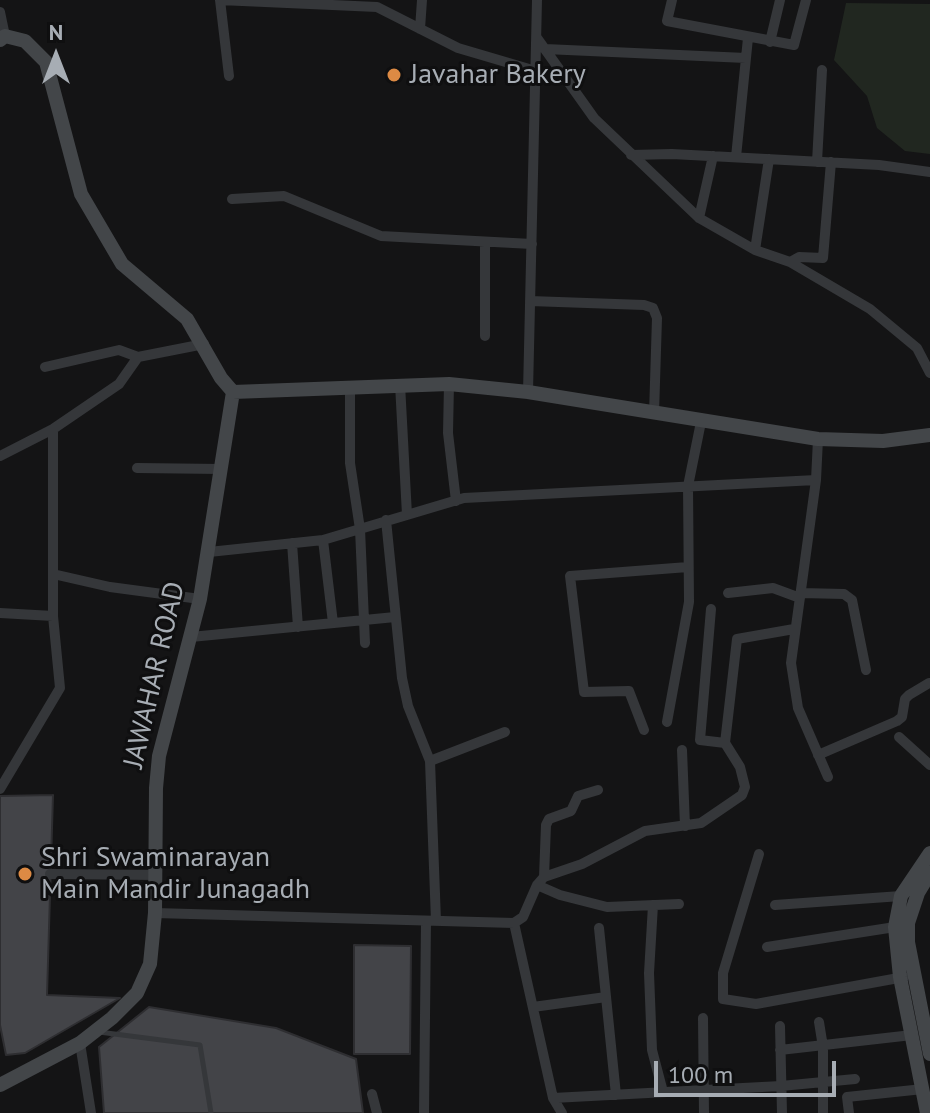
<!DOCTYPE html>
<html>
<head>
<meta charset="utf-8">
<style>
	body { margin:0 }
	#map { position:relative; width:930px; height:1113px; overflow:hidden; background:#141415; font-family:"PT Sans",sans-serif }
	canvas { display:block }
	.north { position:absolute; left:16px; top:16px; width:80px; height:80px; -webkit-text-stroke:6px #0f0f10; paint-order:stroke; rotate:0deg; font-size:22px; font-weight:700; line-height:32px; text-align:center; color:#a7adb4 }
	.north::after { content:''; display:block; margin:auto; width:28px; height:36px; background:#a7adb4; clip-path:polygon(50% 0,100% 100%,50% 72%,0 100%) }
	.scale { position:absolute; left:654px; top:1061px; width:182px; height:36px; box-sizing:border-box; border:4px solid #a7adb4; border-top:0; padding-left:10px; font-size:24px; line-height:28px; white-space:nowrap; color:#a7adb4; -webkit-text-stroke:6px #0f0f10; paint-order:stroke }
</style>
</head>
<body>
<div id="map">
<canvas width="930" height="1113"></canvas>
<div class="north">N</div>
<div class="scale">100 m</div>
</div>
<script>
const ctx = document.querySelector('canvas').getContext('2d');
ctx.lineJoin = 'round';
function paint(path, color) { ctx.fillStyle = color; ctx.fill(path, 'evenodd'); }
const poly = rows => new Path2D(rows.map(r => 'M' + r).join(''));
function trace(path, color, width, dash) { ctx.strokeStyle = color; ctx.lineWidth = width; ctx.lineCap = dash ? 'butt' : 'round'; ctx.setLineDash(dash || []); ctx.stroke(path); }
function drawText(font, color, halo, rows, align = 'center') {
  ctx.font = font + ' "PT Sans",sans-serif'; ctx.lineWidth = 6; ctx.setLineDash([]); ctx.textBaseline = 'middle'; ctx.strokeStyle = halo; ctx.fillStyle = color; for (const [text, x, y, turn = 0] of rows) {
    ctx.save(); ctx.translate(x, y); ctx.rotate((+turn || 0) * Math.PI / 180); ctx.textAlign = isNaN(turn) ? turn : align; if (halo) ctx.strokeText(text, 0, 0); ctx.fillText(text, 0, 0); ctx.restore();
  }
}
paint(poly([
	[846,3,930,4,930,154,905,151,877,128,867,96,834,60]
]), '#212720');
const building = poly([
	[53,795,47,995,120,998,25,1053,6,1055,0,1025,0,796,53,795],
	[354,945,411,946,410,1054,354,1054,354,945],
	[149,1007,276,1028,356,1059,363,1113,104,1113,99,1047,149,1007]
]);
paint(building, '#434448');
trace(building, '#2e2e31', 2);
trace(poly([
	[99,1032,200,1045,211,1113]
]), '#35373a', 5);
trace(poly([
	[220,0,377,7,458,48,536,71],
	[220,0,229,76],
	[672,0,667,21,794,45,806,0],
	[0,12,5,36],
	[420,29,422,0],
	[537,38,594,118,699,218,755,250,790,262,870,309,917,348,930,373],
	[770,42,780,0],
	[545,49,746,58],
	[631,155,672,154,879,165,930,172],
	[736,157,748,38],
	[817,162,822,70],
	[232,199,284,196,381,236,532,244],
	[699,218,713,156],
	[755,250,769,159],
	[790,262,799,257,823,258,831,162],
	[530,301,644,305,653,308,657,318,654,414],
	[485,336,485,242],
	[45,367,119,350,138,357],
	[400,384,407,515],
	[449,384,448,433,456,501],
	[350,386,350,463,360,529,365,643],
	[528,392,537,0],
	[818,439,816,480,791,663,798,708,828,777],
	[0,456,53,429,119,384,138,357,204,344],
	[137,468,221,469],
	[386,520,402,678,408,706,430,761,436,921],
	[323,540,333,623],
	[292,543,298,627],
	[209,552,323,540,464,498,816,480],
	[53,574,110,587,200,599],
	[728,593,773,588,800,598],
	[801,593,844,594,852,600,866,670],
	[711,609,700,740,725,743],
	[0,613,53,616],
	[191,637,395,617],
	[667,722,689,602,688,486,701,422],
	[644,730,629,691,584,692,570,576,688,567],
	[899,737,930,765],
	[682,750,685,826],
	[818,755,897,721,902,717,905,699,909,695,929,683],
	[430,761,505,732],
	[0,789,60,688,53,616,53,429],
	[759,854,723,973,723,999,756,1004,904,977],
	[50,874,157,875],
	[544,877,546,825,549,819,571,811,578,796,598,790],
	[537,885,560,895,607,907,679,904],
	[653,905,649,973,652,1050,663,1092],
	[775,905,901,896],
	[155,913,514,923,523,917,537,885,544,877,582,864,645,831,701,823,742,795,745,787,740,767,725,743,737,639,794,629],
	[514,923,553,1098,562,1113],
	[599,928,616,1095],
	[767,947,895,927],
	[533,1007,606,997],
	[703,1018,704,1113],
	[819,1022,823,1047,823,1113],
	[780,1026,782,1113],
	[80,1043,91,1113],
	[780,1050,912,1035],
	[372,1094,377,1113],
	[553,1098,781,1086,855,1079],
	[424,1113,426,921],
	[849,1113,847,1097,923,1089]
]), '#35373a', 10);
trace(poly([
	[0,40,5,36,25,41,46,62,81,194,122,264,187,319,221,378,233,392,449,384,528,392,818,439,883,441,930,435],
	[930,873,918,893,908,923,908,942,930,1054],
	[0,1085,80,1043,112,1018,137,993,150,964,155,913,156,788,159,756,200,599,233,392],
	[927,1113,900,977,895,927,901,896,930,853]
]), '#434649', 14);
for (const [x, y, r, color] of [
	[394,75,8,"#dd8a44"],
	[25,874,8,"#dd8a44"]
]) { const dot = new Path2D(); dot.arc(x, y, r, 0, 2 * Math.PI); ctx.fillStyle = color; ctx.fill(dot); trace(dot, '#0f0f10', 3); }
drawText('28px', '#a7adb4', '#0f0f10', [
	["Javahar Bakery",410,75],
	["Shri Swaminarayan",41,858],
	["Main Mandir Junagadh",41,890]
], 'left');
drawText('28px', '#a7adb4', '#0f0f10', [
	["JAWAHAR ROAD",155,675,-77]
]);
</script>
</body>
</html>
